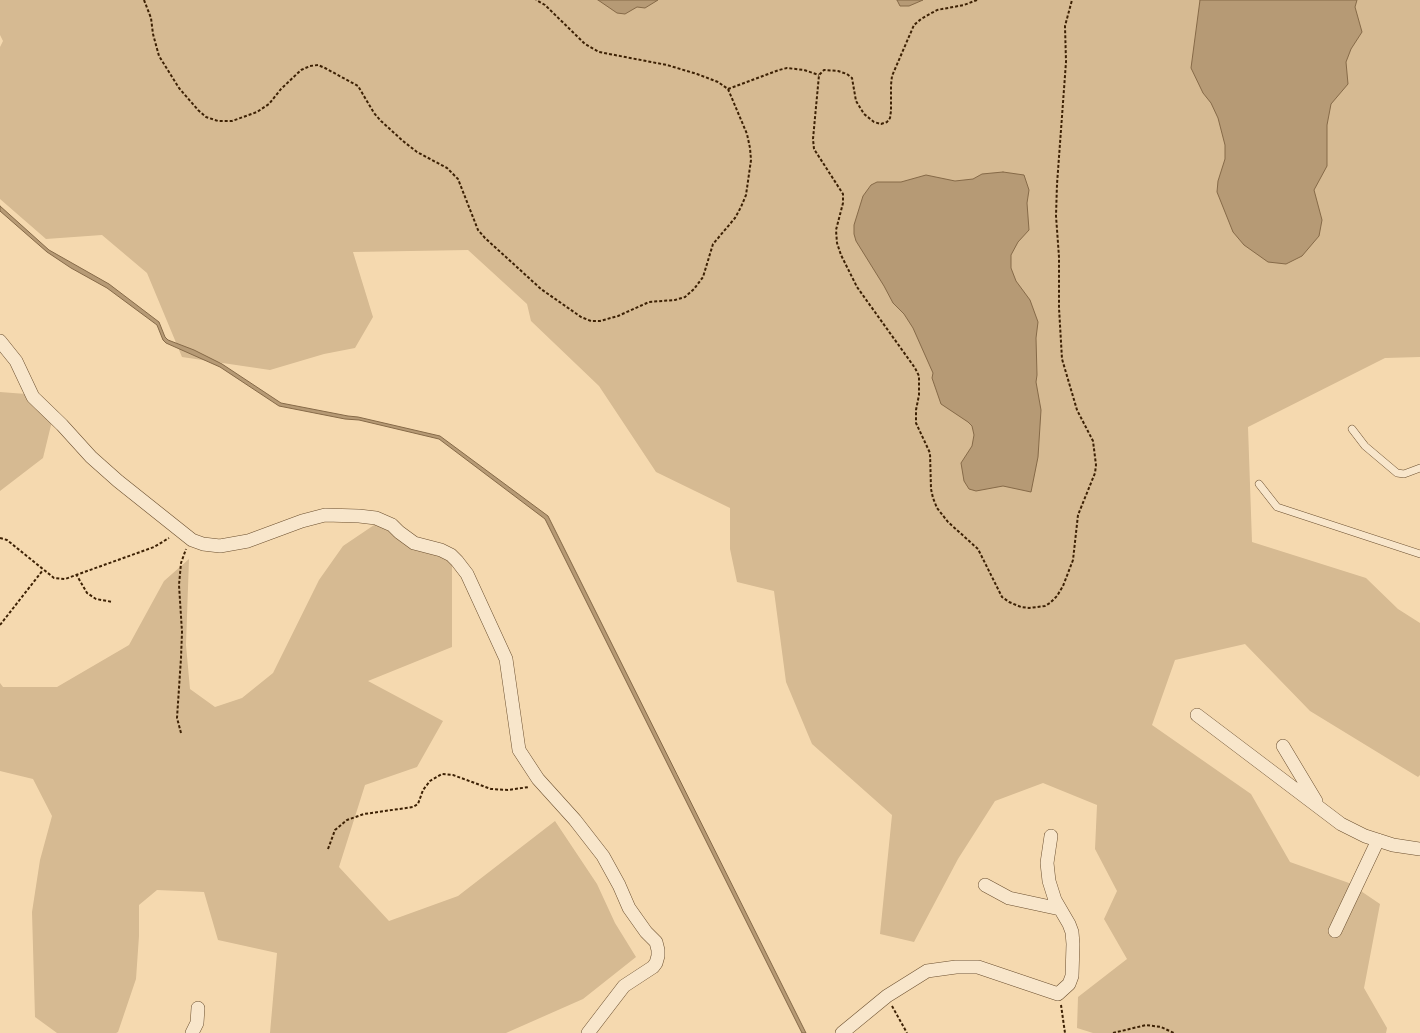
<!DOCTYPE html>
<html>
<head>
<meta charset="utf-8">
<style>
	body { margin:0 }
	canvas { display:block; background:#f5d9af }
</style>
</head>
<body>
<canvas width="1420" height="1033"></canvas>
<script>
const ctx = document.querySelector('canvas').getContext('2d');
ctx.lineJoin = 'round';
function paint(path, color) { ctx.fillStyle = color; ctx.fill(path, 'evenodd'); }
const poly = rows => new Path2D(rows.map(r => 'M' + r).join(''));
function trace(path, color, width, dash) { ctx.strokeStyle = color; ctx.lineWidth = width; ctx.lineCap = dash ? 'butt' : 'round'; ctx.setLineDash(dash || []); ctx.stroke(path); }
paint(poly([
	[0,0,1420,0,1420,357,1385,358,1248,427,1252,542,1366,578,1398,609,1420,623,1420,775,1418,777,1310,711,1245,644,1175,660,1152,725,1251,794,1290,862,1349,883,1380,904,1364,988,1387,1028,1386,1033,1093,1033,1077,1028,1078,997,1127,959,1104,919,1117,891,1095,849,1097,805,1043,783,995,801,958,859,914,942,880,934,892,815,812,744,786,682,774,591,737,582,730,549,730,508,656,472,599,386,531,321,527,304,468,250,353,252,373,317,355,348,324,354,270,370,182,357,147,273,102,235,46,239,0,199,0,47,3,41,0,35],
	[0,392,26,394,52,421,43,458,0,491],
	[380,521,414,536,452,563,452,647,368,681,443,721,417,767,365,785,339,867,389,921,458,896,555,821,597,884,615,923,636,957,583,999,506,1033,270,1033,277,953,218,940,204,892,157,890,139,905,139,936,136,979,118,1032,116,1033,57,1033,35,1017,32,912,40,860,52,816,33,779,0,771,0,683,3,687,57,687,129,645,164,581,189,559,186,645,190,689,215,707,242,698,273,673,319,580,343,546]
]), '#d6ba92');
const water = poly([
	[598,0,658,0,645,8,637,7,625,14,617,13,598,0],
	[897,0,923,0,909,6,900,6,897,0],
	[1200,0,1357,0,1355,7,1362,32,1351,49,1346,62,1348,84,1331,104,1327,125,1327,166,1314,190,1322,220,1319,236,1302,256,1286,264,1268,262,1244,245,1233,232,1217,192,1218,181,1225,159,1225,145,1218,118,1211,103,1203,93,1191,68,1200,0],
	[1003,172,1024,175,1029,190,1027,203,1029,230,1018,242,1011,255,1011,268,1016,281,1030,300,1038,322,1036,338,1037,375,1036,382,1041,410,1038,457,1031,492,1003,486,976,491,969,489,964,481,961,463,972,446,974,435,972,426,968,422,941,404,932,378,933,373,913,328,904,314,893,303,884,286,856,241,854,234,854,225,863,196,871,185,877,182,901,182,926,175,955,181,973,179,982,174,1003,172],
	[0,206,49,250,109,284,159,322,165,337,168,340,194,350,222,364,281,403,348,416,358,417,440,436,548,516,806,1033,802,1033,545,519,439,439,359,420,345,419,279,406,220,367,166,343,163,340,157,325,107,288,71,268,47,252,0,211,0,206]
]);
paint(water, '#b69a75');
trace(water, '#866a48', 1);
const service = poly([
	[1352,429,1365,446,1397,473,1404,474,1420,468],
	[1259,484,1277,507,1420,554]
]);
const minor = poly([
	[0,341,16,361,33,397,62,425,91,457,118,481,192,540,203,544,220,546,248,541,302,521,325,515,359,516,376,518,392,525,399,532,414,543,441,550,451,555,457,561,467,574,506,659,519,750,538,779,575,820,603,856,619,885,629,908,646,932,656,942,658,950,658,956,656,963,653,967,624,986,588,1033],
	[1197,715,1341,824,1365,836,1393,845,1420,849],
	[1283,746,1316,801],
	[985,885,1009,898,1060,909],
	[1335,931,1378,840],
	[192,1033,197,1023,198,1008],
	[842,1033,887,996,927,971,956,967,978,967,1058,994,1069,984,1072,976,1073,944,1072,932,1069,924,1055,900,1049,881,1047,863,1051,836]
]);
trace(service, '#6b4f2f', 8);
trace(minor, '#6b4f2f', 14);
trace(poly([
	[144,0,151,18,153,34,159,56,179,88,198,110,206,117,218,121,232,121,257,112,269,104,281,89,301,70,310,66,318,65,325,68,358,86,374,113,381,121,403,141,417,152,447,168,458,179,478,230,485,238,541,289,581,317,591,321,600,321,618,316,649,302,675,300,685,297,694,289,703,277,713,244,735,218,741,207,746,195,751,160,750,148,747,134,728,89,718,82,697,74,667,65,599,52,585,44,545,5,536,0],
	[977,0,964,5,937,10,921,19,914,25,892,76,891,85,891,111,890,118,887,122,881,124,874,122,864,114,856,101,852,78,847,74,838,71,824,70,819,75,813,139,814,149,843,194,843,203,836,230,837,243,841,255,857,287,915,368,919,376,919,395,916,410,916,423,930,453,931,489,933,498,937,508,948,522,978,549,1002,597,1009,602,1021,607,1029,608,1045,606,1050,603,1057,596,1063,586,1073,560,1078,515,1095,473,1096,465,1093,441,1077,410,1062,359,1059,308,1059,257,1056,216,1057,184,1066,62,1065,26,1072,0],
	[728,89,779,70,787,68,804,70,819,75],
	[0,538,7,540,54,578,65,579,154,547,169,538],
	[76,574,87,593,96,599,113,602],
	[0,625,43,570],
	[181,733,177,718,181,658,182,632,179,585,181,563,186,549],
	[328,849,335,830,347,820,364,814,413,807,418,804,423,790,430,781,442,774,453,775,491,789,508,790,529,787],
	[1061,1005,1065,1033],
	[892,1006,907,1033],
	[1113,1033,1146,1025,1161,1027,1174,1033]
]), '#3d2104', 2, [3, 2]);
trace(service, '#f8e6cb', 7);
trace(minor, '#f8e6cb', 13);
</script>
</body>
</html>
